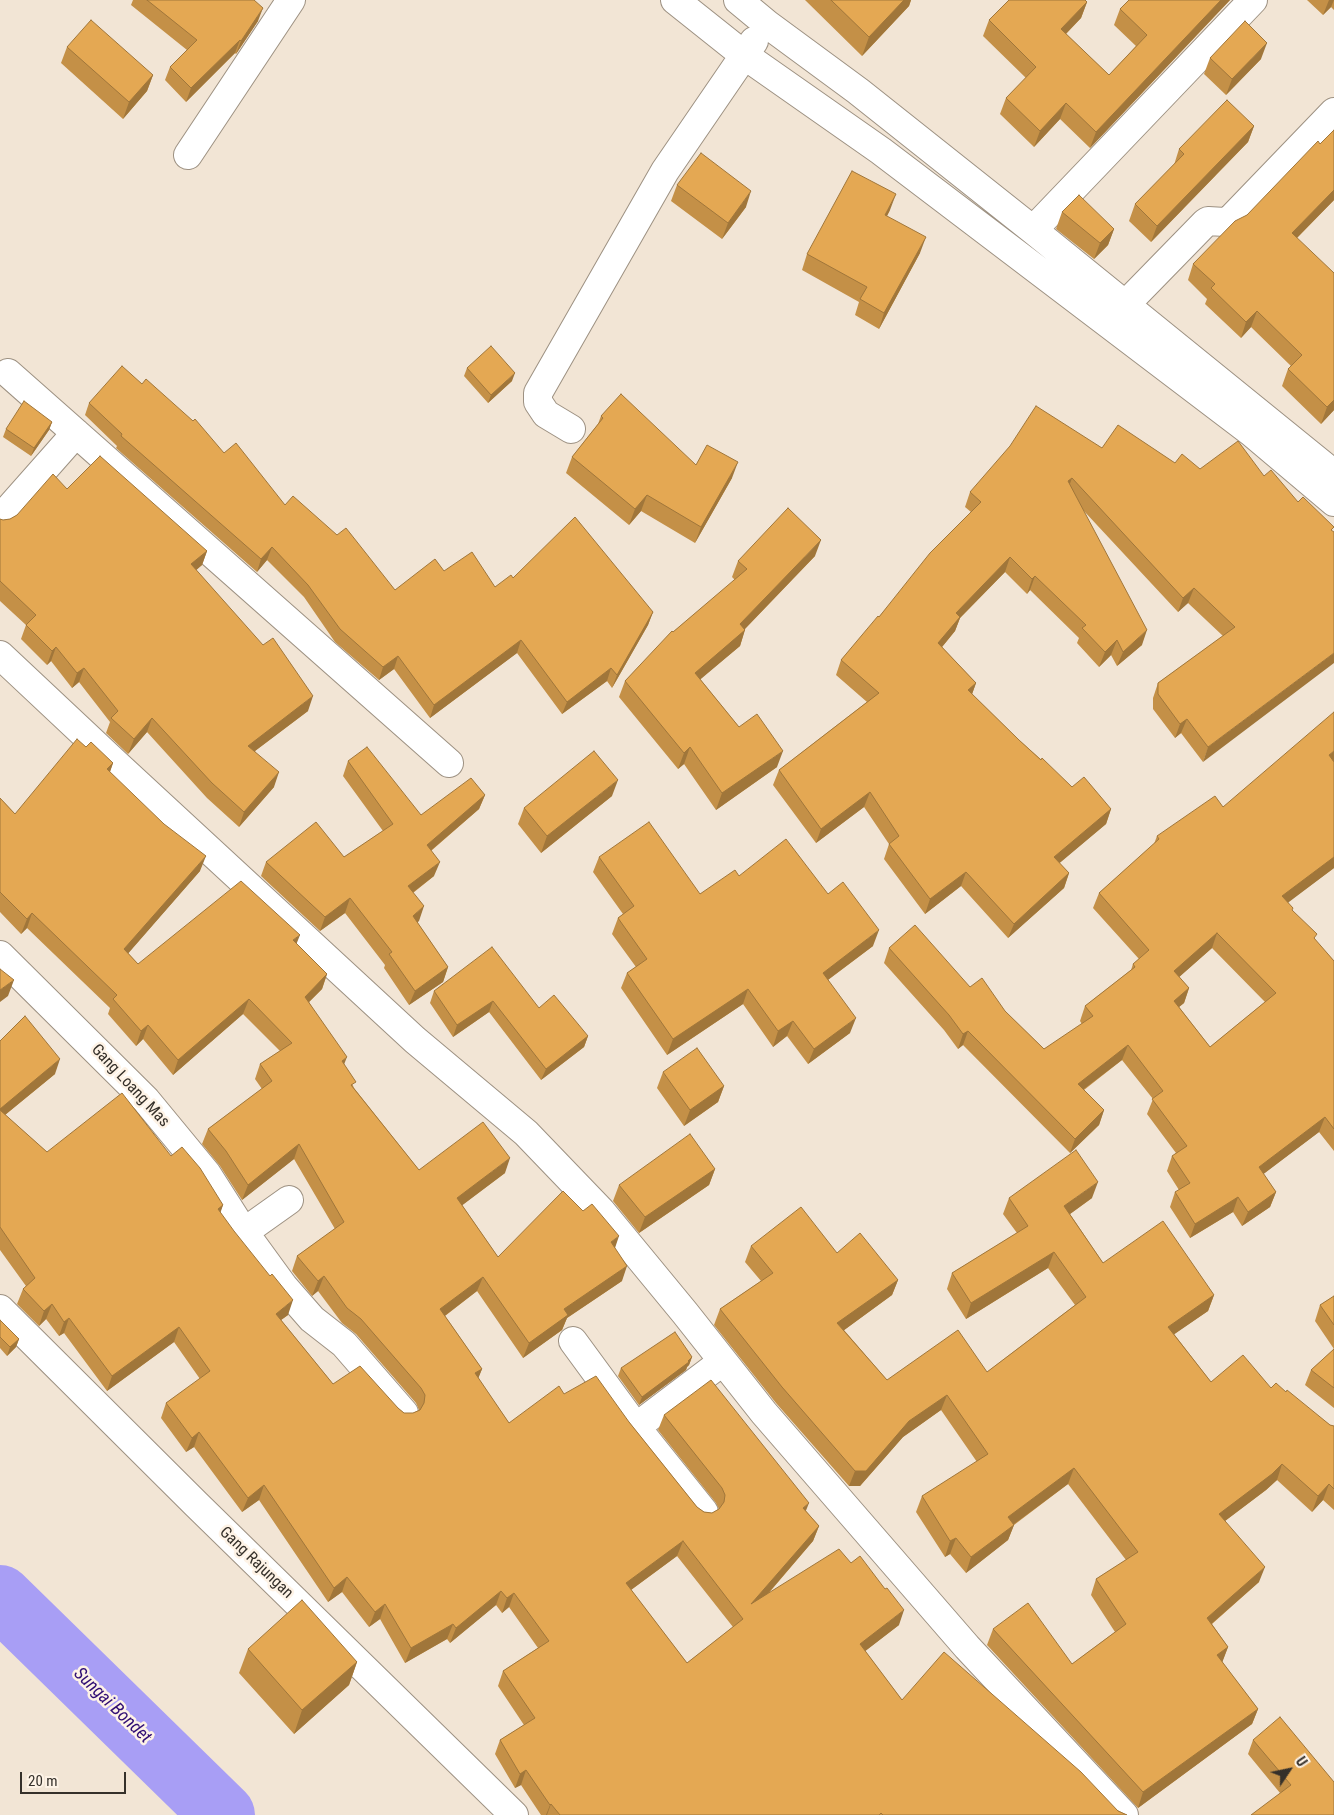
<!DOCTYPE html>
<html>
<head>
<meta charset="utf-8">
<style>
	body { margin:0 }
	#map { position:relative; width:1334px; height:1815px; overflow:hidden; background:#f2e5d5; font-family:"Roboto Condensed",sans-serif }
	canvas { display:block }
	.north { position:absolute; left:1264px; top:1745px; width:50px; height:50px; -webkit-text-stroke:4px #fef3e6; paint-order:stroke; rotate:56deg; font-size:14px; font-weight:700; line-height:20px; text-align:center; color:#35302a }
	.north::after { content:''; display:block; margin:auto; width:18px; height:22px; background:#35302a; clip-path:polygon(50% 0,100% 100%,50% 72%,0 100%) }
	.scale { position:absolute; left:20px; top:1772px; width:106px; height:22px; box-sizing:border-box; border:2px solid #35302a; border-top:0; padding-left:6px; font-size:15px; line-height:18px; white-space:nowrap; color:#35302a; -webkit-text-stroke:4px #fef3e6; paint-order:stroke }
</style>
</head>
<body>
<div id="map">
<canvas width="1334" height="1815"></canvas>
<div class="north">U</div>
<div class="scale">20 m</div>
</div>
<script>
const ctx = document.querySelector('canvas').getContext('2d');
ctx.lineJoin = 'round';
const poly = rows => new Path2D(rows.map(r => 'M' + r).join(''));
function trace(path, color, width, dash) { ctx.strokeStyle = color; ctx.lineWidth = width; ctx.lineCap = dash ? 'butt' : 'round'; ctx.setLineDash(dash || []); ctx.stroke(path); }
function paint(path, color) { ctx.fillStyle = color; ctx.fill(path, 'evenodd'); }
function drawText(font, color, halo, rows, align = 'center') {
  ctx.font = font + ' "Roboto Condensed",sans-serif'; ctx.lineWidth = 5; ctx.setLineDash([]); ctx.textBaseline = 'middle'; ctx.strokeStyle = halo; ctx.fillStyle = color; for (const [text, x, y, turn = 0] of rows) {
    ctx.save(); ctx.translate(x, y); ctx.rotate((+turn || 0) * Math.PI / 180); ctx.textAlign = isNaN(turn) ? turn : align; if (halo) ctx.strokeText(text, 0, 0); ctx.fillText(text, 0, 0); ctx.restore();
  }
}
trace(poly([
	[0,1597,223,1815]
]), '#a89ef5', 64);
const minor = poly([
	[675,0,744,55,881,151,1251,432,1334,502],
	[738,0,767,24,858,91,1033,230,1334,474],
	[188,155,291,0],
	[1033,230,1253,0],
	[1125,305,1205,223,1208,221,1225,222,1230,220,1334,112],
	[8,373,449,763],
	[571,429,546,414,538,402,538,393,665,171,754,41],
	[0,519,76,433],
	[0,655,114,762,415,1040,526,1133,601,1211,685,1313,764,1413,967,1647,1124,1815],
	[0,955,146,1100,207,1174,244,1232,284,1287,312,1319,344,1344,404,1413],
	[244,1232,289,1200],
	[0,1309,196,1504,514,1815],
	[573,1341,636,1427,704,1512],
	[636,1427,722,1362]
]);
trace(minor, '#9d9182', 30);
trace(minor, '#fff', 28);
paint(poly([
	[133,0,254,0,258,21,236,54,235,53,186,102,165,80,170,67,187,50,131,5],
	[805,0,911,0,909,6,862,56],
	[1129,0,1230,0,1090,148,1060,119,1034,147,1000,114,1006,98,1026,78,983,36,989,20,1087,2,1081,18,1066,34,1109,75,1136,46,1114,25,1120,9],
	[1307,0,1334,0,1334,10,1331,7,1323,15],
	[67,47,153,75,147,91,123,119,61,63],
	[1210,58,1261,59,1226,95,1204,74],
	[1254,126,1248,142,1151,242,1129,221,1135,204,1174,165,1179,149],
	[1320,144,1334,200,1297,238,1334,410,1321,424,1282,386,1288,369,1291,366,1251,327,1241,338,1205,304,1207,299,1188,280,1193,264,1247,215],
	[677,185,746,207,722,239,671,201],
	[890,210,887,216,920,253,879,329,855,315,859,302,802,270,807,254],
	[1062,212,1114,229,1108,245,1094,259,1056,229],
	[467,368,512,381,488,403,464,376],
	[142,384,285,505,395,590,444,571,495,587,513,578,653,612,648,625,612,688,607,681,562,714,517,653,430,718,394,669,379,680,335,642,304,597,267,560,257,572,116,448,117,446,85,415,89,403],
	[601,416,696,465,732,478,695,543,641,511,629,525,566,473,572,457,598,424],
	[52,422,49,430,31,456,3,437,6,429],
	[1102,448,1200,469,1264,476,1298,502,1203,762,1181,733,1175,738,1153,709,1153,698,1158,683,1223,636,1188,603,1178,612,1083,510,1142,645,1117,666,1111,655,1099,667,1077,643,1079,638,1030,590,1027,594,1005,572,960,618,955,631,942,647,976,683,972,694,1019,740,1072,787,1111,809,1106,824,1059,863,1069,873,1064,888,1008,938,961,886,925,914,884,859,889,844,864,807,816,843,773,785,779,770,867,702,836,675,841,660,971,512,965,507,970,492],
	[67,489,207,551,202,565,196,570,308,711,255,751,274,787,239,827,207,798,147,732,128,754,106,733,110,722,79,682,72,688,51,661,47,665,21,639,26,625,0,601,0,519,3,520,10,519],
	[815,556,745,629,740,646,700,679,739,727,777,767,716,810,684,764,678,769,619,697,625,681,673,632,735,580,732,577,738,561],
	[86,747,113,763,110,772,200,871,128,953,138,964,297,944,327,974,322,989,309,1002,344,1064,354,1088,419,1170,505,1173,462,1205,498,1257,615,1248,622,1281,567,1318,562,1330,523,1358,477,1291,445,1316,482,1369,478,1378,509,1423,564,1394,629,1422,697,1507,704,1512,712,1513,719,1509,716,1503,658,1430,664,1415,806,1511,819,1526,813,1541,768,1594,899,1625,865,1651,902,1700,1127,1815,541,1815,521,1785,515,1788,495,1754,500,1740,524,1725,498,1686,503,1671,538,1648,509,1607,502,1613,496,1605,450,1643,447,1639,405,1663,380,1619,369,1627,342,1592,328,1602,259,1500,242,1512,194,1447,186,1452,161,1418,166,1403,200,1379,174,1342,107,1391,64,1333,59,1336,46,1319,39,1326,17,1304,23,1289,26,1286,0,1250,0,1041,55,1074,5,1115,47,1152,171,1156,223,1205,220,1212,288,1315,281,1320,333,1384,398,1408,404,1413,413,1413,419,1410,416,1403,356,1334,342,1323,318,1291,312,1296,292,1271,297,1256,335,1229,294,1159,242,1200,220,1166,202,1144,208,1129,262,1089,255,1079,260,1064,280,1051,243,1014,173,1075,143,1039,136,1046,108,1014,110,1008,27,928,21,934,0,912,0,798,15,814],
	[677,1556,733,1627,687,1663,631,1590],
	[348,761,421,815,485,795,479,809,431,851,434,876,413,893,419,921,417,922,448,967,443,982,409,1005,384,968,385,965,345,913,320,931,261,876,266,862,344,857,383,831,343,776],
	[1334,761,1334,868,1288,902,1292,911,1315,940,1334,961,1334,1151,1319,1132,1263,1174,1276,1192,1270,1207,1242,1226,1233,1212,1190,1238,1170,1207,1175,1192,1179,1190,1167,1171,1172,1156,1176,1153,1147,1114,1153,1099,1122,1060,1084,1090,1104,1110,1099,1125,1070,1153,963,1045,958,1049,944,1030,884,963,889,948,970,987,1005,1011,1044,1049,1082,1024,1080,1021,1085,1006,1131,970,1133,964,1139,959,1093,908,1099,893,1154,844,1157,836,1223,807],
	[1212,948,1265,1002,1210,1047,1179,1007,1184,1003,1189,988,1179,977],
	[612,796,541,853,518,824,524,808],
	[599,857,700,894,739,876,828,894,873,946,828,980,850,1033,808,1064,787,1036,773,1047,743,1004,667,1055,621,988,627,973,636,967,612,934,618,918,623,914,593,872],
	[434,991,539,1008,588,1036,584,1047,541,1080,489,1012,453,1037,430,1003],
	[663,1072,724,1086,718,1102,684,1126,657,1088],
	[715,1169,709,1185,639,1233,613,1201,619,1185],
	[1009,1198,1092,1198,1070,1214,1103,1263,1214,1295,1208,1311,1174,1334,1211,1382,1271,1388,1286,1392,1330,1425,1334,1426,1334,1510,1323,1500,1312,1512,1277,1480,1266,1490,1225,1521,1259,1582,1212,1624,1228,1647,1222,1662,1258,1709,1252,1724,1138,1808,987,1645,993,1629,1072,1664,1115,1632,1091,1595,1096,1579,1126,1560,1068,1484,1014,1525,1008,1540,966,1573,950,1554,945,1557,916,1512,922,1496,977,1462,941,1410,903,1437,860,1486,849,1486,776,1403,714,1325,720,1309,761,1281,745,1262,751,1246,837,1253,898,1280,892,1295,844,1330,887,1380,987,1372,1075,1305,1048,1268,966,1319,947,1289,952,1273,1017,1233,1003,1214],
	[1334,1296,1334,1408,1305,1385,1311,1370,1334,1349,1315,1321,1320,1305],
	[0,1320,19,1339,16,1347,7,1356,0,1348],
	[692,1357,689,1365,687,1367,686,1370,639,1405,618,1376,621,1368],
	[248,1649,357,1662,349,1685,294,1734,239,1673],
	[1253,1740,1334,1782,1280,1793,1248,1754]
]), '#c49047');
paint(poly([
	[904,0,911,0,909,6,862,56,869,37],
	[1221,0,1230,0,1090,148,1096,132],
	[1329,0,1334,0,1331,7,1323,15],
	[1087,2,1081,18,1055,45,1061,29],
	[263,8,258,21,236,54,241,41],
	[240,40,235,53,186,102,191,88],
	[1267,43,1261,59,1226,95,1232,79],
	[153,75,147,91,123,119,129,102],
	[1066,103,1060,119,1034,147,1040,131],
	[1254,126,1248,142,1151,242,1157,226],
	[1334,190,1334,200,1286,249,1292,233],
	[751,191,746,207,722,239,728,223],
	[896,194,890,210,879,231,885,215],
	[1114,229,1108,245,1094,259,1100,243],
	[926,237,920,253,879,329,884,313],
	[1257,311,1251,327,1241,338,1246,322],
	[515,373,512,381,488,403,491,395],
	[1334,400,1334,410,1321,424,1327,407],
	[52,422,49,430,31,456,34,448],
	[738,462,732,478,695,543,701,527],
	[1072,478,1067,492,1068,481],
	[647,495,641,511,629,525,635,509],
	[821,540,815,556,739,635,745,630,740,646,689,689,695,673,740,624],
	[272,547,267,560,257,572,261,559],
	[207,551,202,565,186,579,191,564],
	[1010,557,1005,572,960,618,955,631,933,658,938,643,956,613],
	[1035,576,1030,590,1027,594,1032,579],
	[1194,588,1188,603,1178,612,1183,598],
	[653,612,648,625,612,688,617,675],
	[1147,630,1142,645,1117,666,1123,652],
	[521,640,517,653,430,718,434,705],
	[1117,640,1111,655,1099,667,1105,652],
	[56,647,51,661,47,665,52,651],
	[1334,653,1334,663,1203,762,1208,747],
	[398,656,394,669,379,680,383,667],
	[84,668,79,682,72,688,77,673],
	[611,668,607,681,562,714,567,702],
	[976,683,971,697,968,690],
	[313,696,308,711,243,760,248,746],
	[152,718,147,732,128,754,134,739],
	[1187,719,1181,733,1175,738,1180,724],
	[690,747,684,764,678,769,684,753],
	[783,751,777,767,716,810,722,793],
	[1334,751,1334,761,1324,770,1329,755],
	[113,763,108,777,107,769],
	[279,772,274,787,239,827,244,812],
	[618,780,612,796,541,853,547,836],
	[870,792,864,807,816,843,821,829],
	[485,795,479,809,421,859,427,845],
	[1111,809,1106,824,1049,872,1054,857],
	[206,856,200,871,119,964,124,949],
	[1334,857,1334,868,1277,911,1282,896],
	[440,862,434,876,403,900,408,886],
	[966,872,961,886,925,914,930,899],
	[1069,873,1064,888,1008,938,1014,924],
	[350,898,345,913,320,931,325,917],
	[424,906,419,921,407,930,413,916],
	[32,913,27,928,21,934,27,919],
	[879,930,873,946,817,988,823,973],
	[1217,933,1212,948,1169,986,1174,971],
	[300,935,294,950,293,940],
	[448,967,443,982,409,1005,415,991],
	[327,974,322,989,299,1012,305,997],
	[14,980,8,996,0,1002,0,990],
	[1189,988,1184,1003,1169,1015,1174,1001],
	[748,989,743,1004,667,1055,673,1039],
	[249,999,243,1014,173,1075,178,1060],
	[493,1001,489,1012,453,1037,457,1025],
	[856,1018,850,1033,808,1064,814,1049],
	[793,1021,787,1036,773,1047,778,1031],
	[148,1025,143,1039,136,1046,141,1031],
	[968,1031,963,1045,958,1049,963,1034],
	[588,1036,584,1047,541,1080,546,1069],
	[1128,1045,1122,1060,1072,1098,1078,1084],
	[347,1057,341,1072,342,1061],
	[60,1059,55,1074,0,1119,0,1109],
	[724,1086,718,1102,684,1126,690,1110],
	[1104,1110,1099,1125,1070,1153,1075,1139],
	[1325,1117,1319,1132,1253,1182,1259,1167],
	[299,1144,294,1159,242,1200,248,1185],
	[510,1158,505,1173,452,1213,457,1198],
	[715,1169,709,1185,639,1233,645,1217],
	[1098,1182,1092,1198,1059,1222,1064,1206],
	[1276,1192,1270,1207,1242,1226,1248,1212],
	[1238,1197,1233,1212,1190,1238,1195,1224],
	[223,1205,218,1220,218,1209],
	[619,1236,614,1251,611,1242],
	[1054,1252,1048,1268,966,1319,971,1303],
	[627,1266,622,1281,567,1318,562,1330,523,1358,529,1343,564,1309],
	[324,1276,318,1291,312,1296,318,1281],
	[483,1277,477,1291,434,1324,440,1309],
	[898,1280,892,1295,832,1339,837,1323],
	[1214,1295,1208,1311,1163,1342,1168,1327],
	[293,1300,288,1315,270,1328,276,1314],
	[52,1304,46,1319,39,1326,44,1311],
	[69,1318,64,1333,59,1336,64,1322],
	[179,1327,174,1342,107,1391,112,1376],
	[19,1339,16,1347,7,1356,10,1347],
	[692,1357,689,1365,687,1367,686,1370,639,1405,642,1397],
	[482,1369,476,1384,475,1373],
	[947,1395,941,1410,903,1437,860,1486,849,1486,855,1471,909,1421],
	[199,1432,194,1447,186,1452,192,1438],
	[1282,1464,1277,1480,1266,1490,1213,1530,1219,1514],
	[1074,1468,1068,1484,1002,1533,1008,1517],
	[1329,1484,1323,1500,1312,1512,1318,1496],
	[264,1485,259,1500,242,1512,248,1498],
	[809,1503,803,1518,803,1508],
	[1014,1525,1008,1540,966,1573,971,1557],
	[819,1526,813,1541,746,1619,751,1604],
	[956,1538,950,1554,945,1557,950,1541],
	[683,1541,677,1556,620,1598,626,1583],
	[1265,1567,1259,1582,1201,1633,1207,1618],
	[347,1577,342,1592,328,1602,334,1588],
	[501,1591,496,1605,450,1643,456,1628],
	[514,1593,509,1607,502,1613,507,1598],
	[385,1604,380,1619,369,1627,375,1612],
	[904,1610,899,1625,855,1659,860,1644],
	[453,1624,447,1639,405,1663,411,1648],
	[1228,1647,1222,1663,1217,1655],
	[357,1662,349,1685,294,1734,302,1710],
	[1258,1709,1252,1724,1138,1808,1143,1792],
	[526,1770,521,1785,515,1788,520,1774],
	[551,1804,547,1815,546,1815,550,1805]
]), '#a0763a');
const building = poly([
	[147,0,254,0,263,8,241,41,240,40,191,88,170,67,197,40,147,0],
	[831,0,904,0,869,37,831,0],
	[1009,0,1085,0,1087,2,1061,29,1109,75,1147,35,1120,9,1129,0,1221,0,1096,132,1066,103,1040,131,1006,98,1036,67,989,20,1009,0],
	[91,20,153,75,129,102,67,47,91,20],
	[1245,21,1267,43,1232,79,1210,58,1245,21],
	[1227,100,1254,126,1157,226,1135,204,1184,154,1179,149,1227,100],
	[1334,130,1334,190,1292,233,1334,273,1334,400,1327,407,1288,369,1302,355,1257,311,1246,322,1211,288,1215,284,1193,264,1235,221,1247,215,1318,141,1320,144,1334,130],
	[701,153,751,191,728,223,677,185,701,153],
	[852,171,896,194,885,215,926,237,884,313,860,299,867,287,807,254,852,171],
	[1079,195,1114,229,1100,243,1062,212,1079,195],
	[491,346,515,373,491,395,467,368,491,346],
	[122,366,142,384,146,379,193,421,195,419,224,453,236,443,285,505,293,496,337,535,346,528,395,590,435,559,444,571,472,552,495,587,511,575,513,578,575,517,653,612,617,675,611,668,567,702,521,640,434,705,398,656,383,667,340,629,308,585,272,547,261,559,121,436,122,434,89,403,122,366],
	[621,394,696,465,707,445,738,462,701,527,647,495,635,509,572,457,603,418,601,416,621,394],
	[24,401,52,422,34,448,6,429,24,401],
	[1036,406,1102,448,1118,425,1175,463,1182,454,1200,469,1238,441,1264,476,1271,470,1298,502,1303,497,1334,527,1331,530,1334,532,1334,653,1208,747,1187,719,1180,724,1158,694,1158,683,1235,627,1194,588,1183,598,1072,478,1068,481,1147,630,1123,652,1117,640,1105,652,1082,628,1086,625,1035,576,1032,579,1010,557,956,613,960,617,938,643,976,683,968,690,1019,740,1041,760,1042,758,1072,787,1084,777,1111,809,1054,857,1069,873,1014,924,966,872,930,899,889,844,899,836,870,792,821,829,779,770,879,693,841,660,878,616,879,617,930,553,981,502,970,492,1010,446,1036,406],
	[100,456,207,551,191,564,263,645,273,638,313,696,248,746,279,772,244,812,212,783,152,718,134,739,111,718,118,711,84,668,77,673,56,647,52,651,26,625,36,615,0,581,0,519,3,520,10,519,17,515,53,474,67,489,100,456],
	[788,508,821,540,740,624,745,630,695,673,739,727,757,714,783,751,722,793,690,747,684,753,625,681,672,631,673,632,747,569,738,561,788,508],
	[1334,712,1334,751,1329,755,1334,762,1334,857,1282,896,1293,908,1292,910,1317,934,1314,938,1334,961,1334,1129,1325,1117,1259,1167,1276,1192,1248,1212,1238,1197,1195,1224,1175,1192,1190,1183,1172,1156,1187,1146,1152,1099,1163,1091,1128,1045,1078,1084,1104,1110,1075,1139,968,1031,963,1034,949,1015,889,948,915,925,970,987,982,978,1005,1011,1044,1049,1093,1016,1085,1006,1135,967,1133,964,1149,950,1099,893,1159,839,1157,836,1215,796,1223,807,1334,712],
	[1217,933,1276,993,1210,1047,1174,1001,1189,988,1174,971,1217,933],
	[77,739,86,747,91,742,113,763,107,769,164,824,206,856,124,949,138,964,241,881,300,935,293,940,327,974,305,997,347,1057,342,1061,356,1082,351,1085,419,1170,483,1122,510,1158,457,1198,498,1257,563,1191,583,1211,592,1204,619,1236,611,1242,627,1266,564,1309,568,1315,529,1343,483,1277,440,1309,482,1369,475,1373,509,1423,559,1386,564,1394,596,1376,629,1422,697,1507,704,1512,712,1513,719,1509,724,1502,725,1495,722,1488,664,1415,711,1380,809,1503,803,1508,819,1526,751,1604,839,1549,851,1563,860,1556,885,1589,887,1588,904,1610,860,1644,902,1700,944,1652,1081,1772,1118,1811,1127,1815,883,1815,881,1813,879,1815,560,1815,551,1804,550,1805,526,1770,520,1774,500,1740,535,1718,503,1671,549,1641,514,1593,507,1598,501,1591,456,1628,453,1624,411,1648,385,1604,375,1612,347,1577,334,1588,264,1485,248,1498,199,1432,192,1438,166,1403,210,1371,179,1327,112,1376,69,1318,64,1322,52,1304,44,1311,23,1289,35,1278,0,1227,0,1110,47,1152,122,1093,171,1156,182,1147,200,1168,223,1205,218,1209,234,1231,270,1276,272,1274,293,1300,276,1314,333,1384,360,1366,398,1408,404,1413,413,1413,420,1410,424,1403,425,1395,421,1388,361,1319,347,1308,324,1276,318,1281,297,1256,344,1222,299,1144,248,1185,226,1151,208,1129,272,1081,260,1064,292,1043,249,999,178,1060,148,1025,141,1031,113,999,117,995,32,913,27,919,0,892,0,798,15,814,77,739],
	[683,1541,743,1619,687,1663,626,1583,683,1541],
	[367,747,421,815,471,778,485,795,427,845,440,862,408,886,424,906,413,916,448,967,415,991,389,954,392,952,350,898,325,917,266,862,316,822,344,857,393,824,348,761,367,747],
	[594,751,618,780,547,836,524,808,594,751],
	[649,822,700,894,735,870,739,876,786,839,828,894,843,882,879,930,823,973,856,1018,814,1049,793,1021,778,1031,748,989,673,1039,627,973,647,959,618,918,634,906,599,857,649,822],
	[492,947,539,1008,554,995,588,1036,546,1069,493,1001,457,1025,434,991,492,947],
	[0,969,14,980,0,990,0,969],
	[25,1016,60,1059,0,1109,0,1041,25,1016],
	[697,1048,724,1086,690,1110,663,1072,697,1048],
	[690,1134,715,1169,645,1217,619,1185,690,1134],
	[1076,1150,1098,1182,1064,1206,1103,1263,1163,1221,1214,1295,1168,1327,1211,1382,1243,1355,1271,1388,1276,1383,1286,1392,1287,1390,1330,1425,1334,1426,1334,1489,1329,1484,1318,1496,1282,1464,1272,1474,1219,1514,1265,1567,1207,1618,1228,1647,1217,1655,1258,1709,1143,1792,993,1629,1028,1603,1072,1664,1126,1624,1096,1579,1138,1552,1074,1468,1008,1517,1014,1525,971,1557,956,1538,950,1541,922,1496,988,1454,947,1395,909,1421,866,1471,855,1471,782,1387,720,1309,773,1273,751,1246,801,1207,837,1253,860,1233,898,1280,837,1323,887,1380,958,1330,987,1372,1086,1297,1054,1252,971,1303,952,1273,1028,1226,1009,1198,1076,1150],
	[1334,1296,1334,1325,1320,1305,1334,1296],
	[0,1320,19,1339,10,1347,0,1337,0,1320],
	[675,1332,692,1357,688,1361,689,1362,642,1397,621,1368,675,1332],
	[1334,1349,1334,1388,1311,1370,1334,1349],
	[302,1600,357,1662,302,1710,248,1649,302,1600],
	[1280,1717,1334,1782,1334,1815,1251,1815,1291,1785,1253,1740,1280,1717]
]);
paint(building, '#e4a853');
trace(building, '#a0763a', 1);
drawText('16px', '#35302a', '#fef3e6', [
	["Gang Loang Mas",130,1086,47],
	["Gang Rajungan",256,1563,44]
]);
drawText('italic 18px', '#300e74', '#fef3e6', [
	["Sungai Bondet",112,1706,44]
]);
</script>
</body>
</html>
